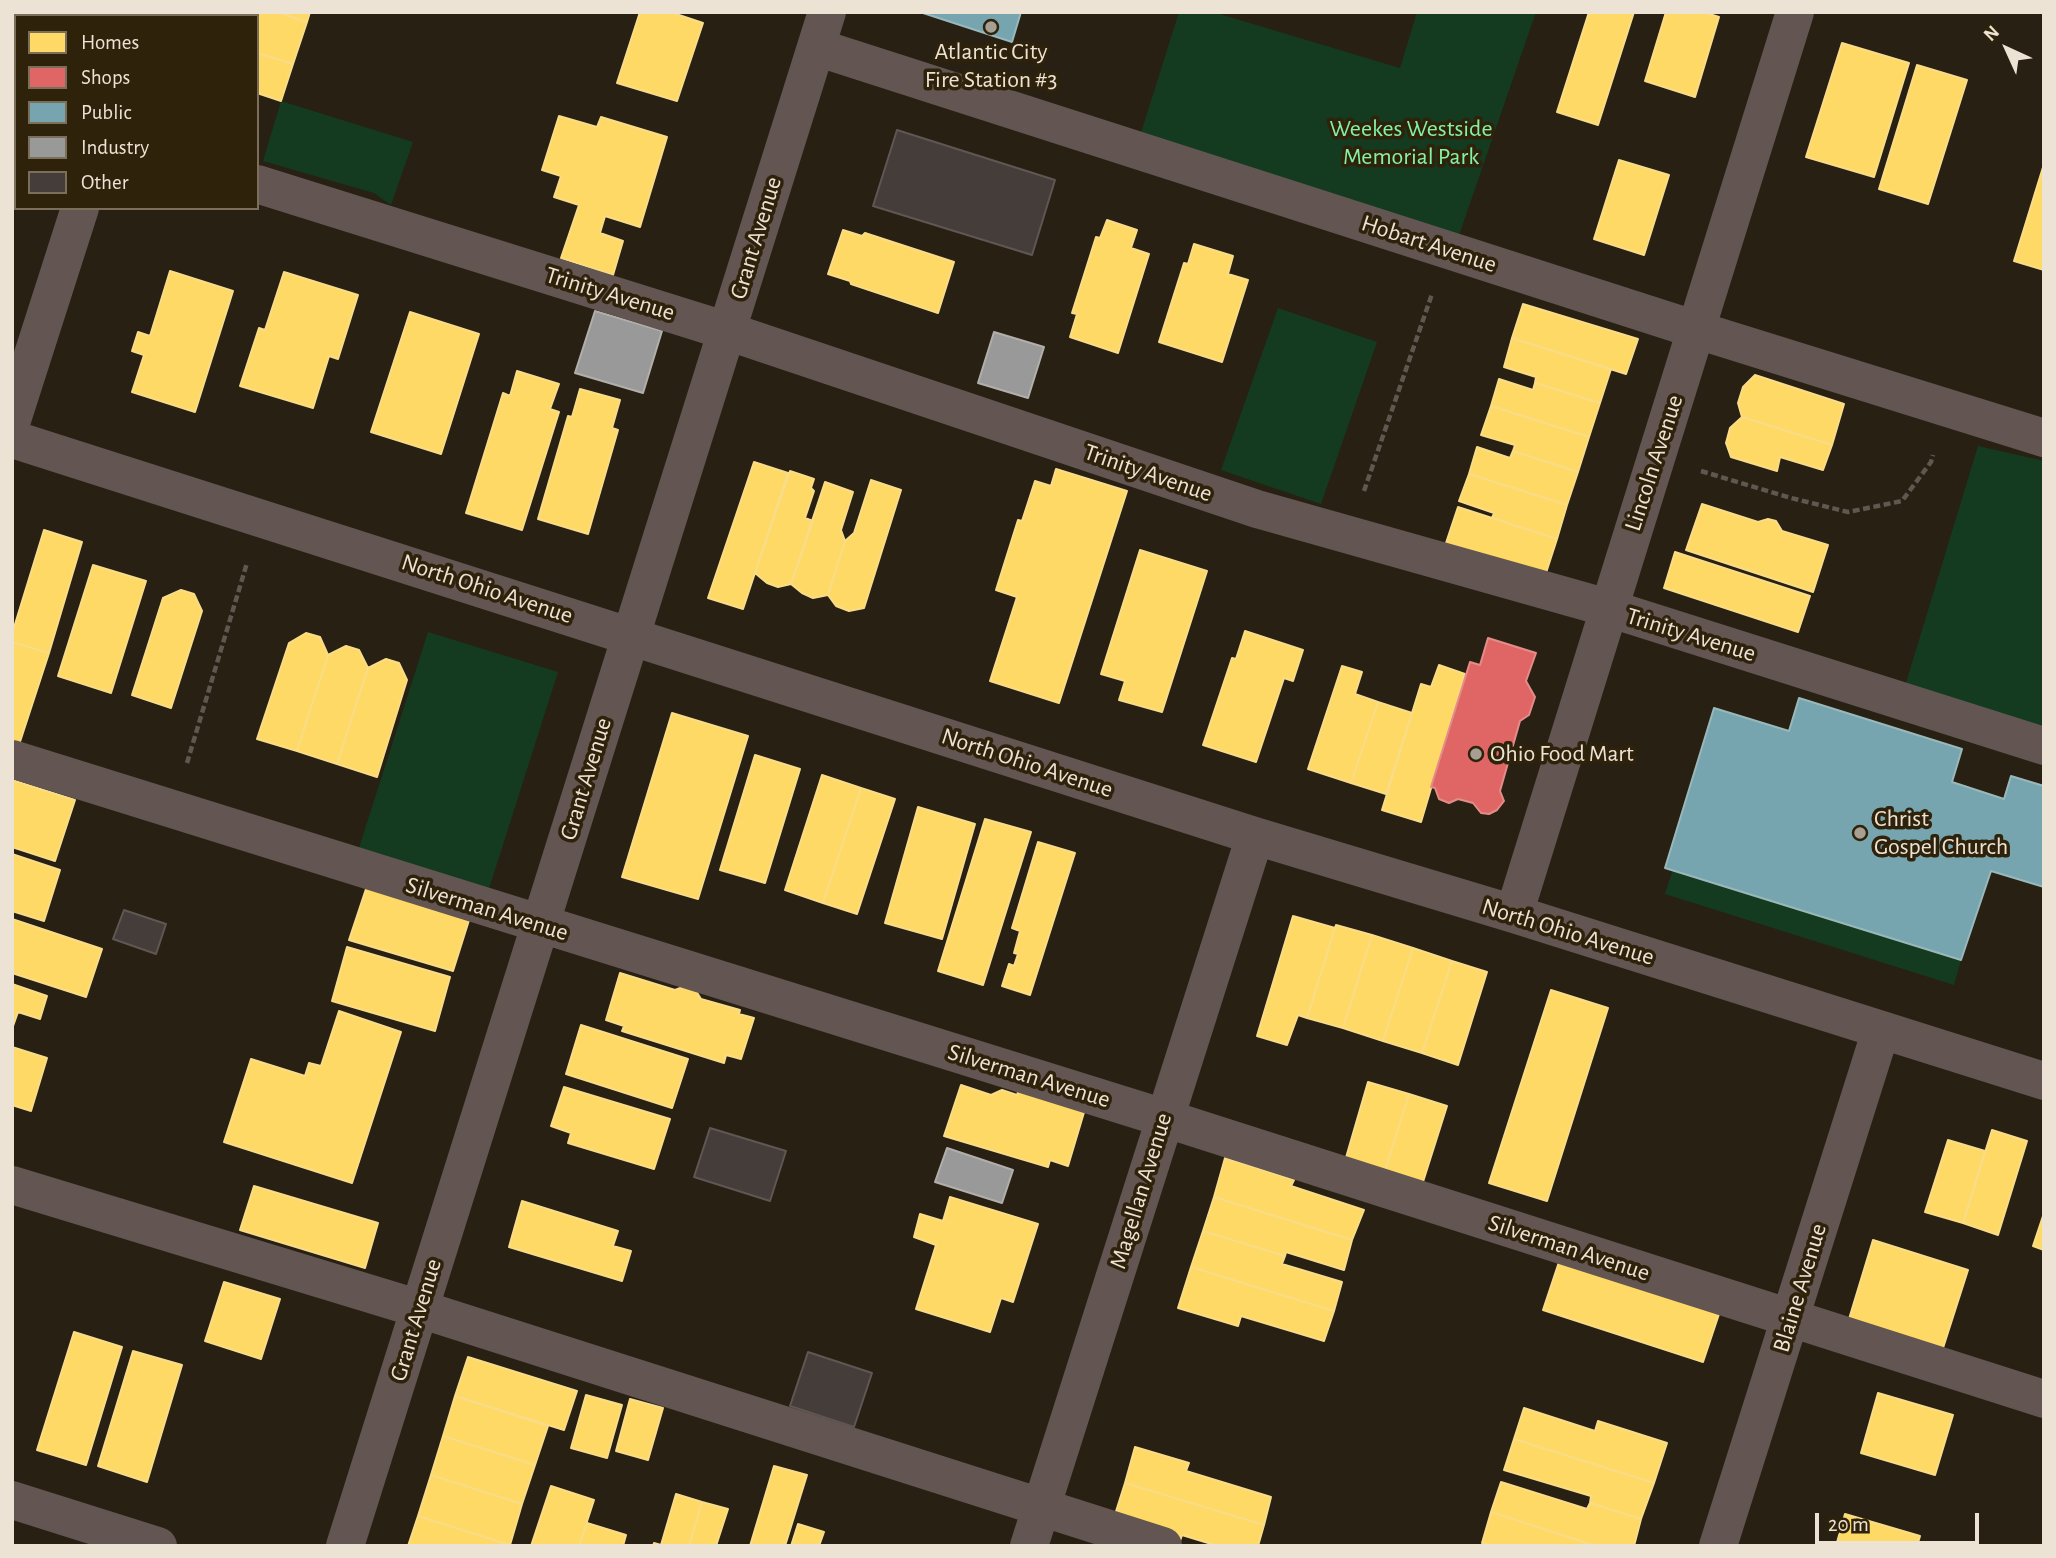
<!DOCTYPE html>
<html>
<head>
<meta charset="utf-8">
<style>
	body { margin:0 }
	#map { position:relative; width:2056px; height:1558px; overflow:hidden; background:#272013; font-family:"Alegreya Sans",sans-serif }
	canvas { display:block }
	.frame { position:absolute; inset:0; border:14px solid #ece3d5; pointer-events:none }
	.legend { position:absolute; left:14px; top:14px; width:245px; height:196px; box-sizing:border-box; background:#2f220b; border:2px solid #7b6f5c; margin:0; padding:9px 12px; list-style:none; font-size:21px; color:#ece3d5 }
	.legend li { display:flex; align-items:center; gap:14px; height:35px }
	.legend b { width:35px; border:2px solid #7b6f5c }
	.north { position:absolute; left:1972px; top:14px; width:70px; height:70px; -webkit-text-stroke:5px #2f220b; paint-order:stroke; rotate:315deg; font-size:19px; font-weight:700; line-height:28px; text-align:center; color:#ece3d5 }
	.north::after { content:''; display:block; margin:auto; width:24px; height:32px; background:#ece3d5; clip-path:polygon(50% 0,100% 100%,50% 72%,0 100%) }
	.scale { position:absolute; left:1815px; top:1513px; width:164px; height:32px; box-sizing:border-box; border:4px solid #ece3d5; border-top:0; padding-left:9px; font-size:21px; line-height:24px; white-space:nowrap; color:#ece3d5; -webkit-text-stroke:5px #2f220b; paint-order:stroke }
</style>
</head>
<body>
<div id="map">
<canvas width="2056" height="1558"></canvas>
<div class="frame"></div>
<ul class="legend">
<li><b style="height:19px;background:#ffd966"></b>Homes</li>
<li><b style="height:19px;background:#e06666"></b>Shops</li>
<li><b style="height:19px;background:#76a5af"></b>Public</li>
<li><b style="height:19px;background:#999"></b>Industry</li>
<li><b style="height:19px;background:#453d39"></b>Other</li>
</ul>
<div class="north">N</div>
<div class="scale">20 m</div>
</div>
<script>
const ctx = document.querySelector('canvas').getContext('2d');
ctx.lineJoin = 'round';
function paint(path, color) { ctx.fillStyle = color; ctx.fill(path, 'evenodd'); }
const poly = rows => new Path2D(rows.map(r => 'M' + r).join(''));
function trace(path, color, width, dash) { ctx.strokeStyle = color; ctx.lineWidth = width; ctx.lineCap = dash ? 'butt' : 'round'; ctx.setLineDash(dash || []); ctx.stroke(path); }
function drawText(font, color, halo, rows, align = 'center') {
  ctx.font = font + ' "Alegreya Sans",sans-serif'; ctx.lineWidth = 7; ctx.setLineDash([]); ctx.textBaseline = 'middle'; ctx.strokeStyle = halo; ctx.fillStyle = color; for (const [text, x, y, turn = 0] of rows) {
    ctx.save(); ctx.translate(x, y); ctx.rotate((+turn || 0) * Math.PI / 180); ctx.textAlign = isNaN(turn) ? turn : align; if (halo) ctx.strokeText(text, 0, 0); ctx.fillText(text, 0, 0); ctx.restore();
  }
}
paint(poly([
	[1179,12,1213,12,1400,68,1417,12,1536,12,1458,238,1139,139],
	[281,101,413,142,391,205,374,193,263,161],
	[1278,308,1377,342,1321,504,1221,470],
	[1978,446,2044,461,2044,732,1905,686],
	[428,632,558,672,487,895,357,854],
	[1673,869,1961,960,1954,985,1665,894]
]), '#143b1f');
const homes = poly([
	[206,12,277,12,307,22,293,64,257,53,257,16,204,16,206,12],
	[277,12,310,12,307,22,277,12],
	[640,12,670,12,703,23,677,101,617,83,640,12],
	[1589,12,1634,12,1598,125,1557,112,1589,12],
	[1666,12,1703,12,1719,17,1695,97,1645,81,1666,12],
	[1842,43,1909,63,1874,177,1806,157,1842,43],
	[257,53,293,64,281,101,257,93,257,53],
	[1917,65,1967,80,1928,204,1879,189,1917,65],
	[559,116,597,127,601,117,667,137,640,227,605,216,600,233,623,241,613,275,561,258,579,205,554,197,561,176,542,170,559,116],
	[1619,160,1669,175,1644,255,1594,239,1619,160],
	[2044,164,2044,270,2014,261,2044,164],
	[1107,220,1137,230,1131,248,1149,254,1118,353,1070,337,1077,314,1072,313,1096,237,1100,238,1107,220],
	[843,230,862,236,865,233,954,262,938,313,851,284,850,281,828,274,843,230],
	[1194,244,1233,256,1228,274,1248,280,1222,362,1159,342,1184,263,1188,264,1194,244],
	[170,271,233,291,195,412,132,392,144,355,132,351,138,332,150,336,170,271],
	[284,272,358,295,338,359,329,356,313,408,240,386,259,328,265,330,284,272],
	[1523,304,1638,339,1626,374,1512,338,1523,304],
	[410,312,479,334,441,454,371,432,410,312],
	[1512,338,1611,369,1600,403,1535,383,1536,377,1504,367,1512,338],
	[517,371,559,384,550,409,559,412,522,530,466,513,503,393,510,396,517,371],
	[1755,375,1844,404,1832,445,1742,417,1738,403,1743,387,1755,375],
	[1499,379,1533,390,1535,383,1600,403,1589,437,1491,406,1499,379],
	[580,389,620,400,612,428,618,430,588,534,538,519,568,416,572,417,580,389],
	[1491,406,1589,437,1578,472,1513,451,1515,445,1481,435,1491,406],
	[1742,417,1832,445,1823,470,1780,457,1777,471,1731,457,1726,443,1730,428,1742,417],
	[1477,447,1510,458,1513,451,1578,472,1567,505,1469,474,1477,447],
	[754,462,788,473,743,609,708,598,754,462],
	[1056,469,1127,491,1059,703,990,681,1017,597,996,590,1018,520,1022,521,1035,481,1051,486,1056,469],
	[790,471,814,479,811,488,814,491,805,518,813,521,791,584,778,587,767,583,755,573,790,471],
	[1469,474,1567,505,1557,539,1492,518,1494,513,1459,501,1469,474],
	[871,480,901,490,864,608,849,611,836,606,828,595,845,541,854,533,871,480],
	[825,482,853,492,841,530,845,541,828,595,813,598,802,593,791,584,825,482],
	[1702,504,1758,522,1768,519,1776,521,1782,531,1828,545,1813,592,1686,550,1702,504],
	[1458,507,1557,539,1545,576,1446,543,1458,507],
	[44,530,82,542,49,653,12,642,12,634,44,530],
	[1140,550,1207,571,1162,712,1119,700,1125,681,1101,674,1140,550],
	[1675,552,1810,596,1798,632,1664,588,1675,552],
	[93,565,146,581,111,693,58,676,93,565],
	[181,590,194,594,202,611,171,708,132,695,163,598,181,590],
	[1245,631,1303,650,1293,681,1284,678,1256,762,1203,745,1232,658,1236,659,1245,631],
	[306,633,320,637,328,655,297,751,257,739,289,643,306,633],
	[12,642,49,653,16,754,12,753,12,642],
	[346,646,359,650,368,668,337,764,297,751,328,655,346,646],
	[386,659,399,663,407,680,377,777,337,764,368,668,386,659],
	[1439,665,1465,674,1421,822,1382,810,1421,684,1431,687,1439,665],
	[1342,666,1362,672,1355,694,1378,702,1351,783,1308,769,1342,666],
	[1378,702,1412,713,1386,794,1351,783,1378,702],
	[672,713,748,736,698,899,622,877,672,713],
	[755,755,800,769,765,883,720,870,755,755],
	[822,775,861,788,823,903,785,890,822,775],
	[12,780,75,800,55,861,12,847,12,780],
	[861,788,895,799,857,914,823,903,861,788],
	[918,807,975,824,942,939,885,923,918,807],
	[985,819,1031,832,983,985,938,971,985,819],
	[1038,842,1075,853,1030,995,1002,986,1009,964,1014,966,1018,954,1014,953,1020,931,1012,928,1038,842],
	[12,854,60,870,44,921,12,911,12,854],
	[367,886,470,917,453,971,349,940,367,886],
	[1293,916,1335,928,1307,1018,1298,1015,1287,1045,1257,1036,1293,916],
	[12,919,102,949,86,997,12,973,12,919],
	[1336,925,1372,935,1343,1028,1307,1018,1336,925],
	[1372,935,1413,948,1383,1041,1343,1028,1372,935],
	[347,947,450,977,435,1031,332,1001,347,947],
	[1413,948,1452,961,1422,1053,1383,1041,1413,948],
	[1452,961,1487,972,1458,1065,1422,1053,1452,961],
	[620,973,675,990,683,987,696,991,701,999,740,1010,739,1014,754,1018,741,1059,726,1055,724,1063,622,1031,624,1026,606,1020,620,973],
	[12,984,47,996,40,1019,18,1012,12,1029,12,984],
	[1551,990,1608,1008,1547,1201,1489,1183,1551,990],
	[339,1011,401,1032,352,1183,224,1142,251,1059,305,1076,309,1063,321,1066,339,1011],
	[581,1025,688,1059,672,1108,566,1074,581,1025],
	[12,1047,47,1058,31,1111,12,1105,12,1047],
	[1368,1082,1409,1094,1384,1174,1345,1161,1368,1082],
	[961,1085,991,1095,1002,1090,1017,1095,1019,1089,1085,1109,1068,1166,1050,1160,1048,1167,944,1136,961,1085],
	[564,1087,670,1119,654,1169,568,1143,571,1133,551,1126,564,1087],
	[1409,1094,1447,1106,1422,1185,1384,1174,1409,1094],
	[1992,1130,2027,1141,1998,1235,1963,1223,1992,1130],
	[1948,1140,1985,1151,1963,1223,1925,1212,1948,1140],
	[1225,1158,1294,1180,1291,1186,1364,1210,1352,1240,1214,1197,1225,1158],
	[254,1186,378,1223,365,1268,240,1230,254,1186],
	[950,1197,1038,1224,1013,1302,1001,1298,990,1332,916,1309,936,1245,914,1237,920,1214,943,1221,950,1197],
	[1214,1197,1352,1240,1344,1270,1286,1252,1285,1256,1203,1231,1214,1197],
	[522,1201,618,1231,613,1246,631,1251,622,1281,509,1247,522,1201],
	[2044,1213,2044,1250,2033,1246,2044,1213],
	[1203,1231,1285,1256,1282,1264,1342,1282,1334,1311,1191,1267,1203,1231],
	[1873,1240,1968,1270,1943,1348,1849,1319,1873,1240],
	[1561,1256,1721,1308,1703,1362,1543,1310,1561,1256],
	[1191,1267,1334,1311,1324,1341,1241,1316,1238,1326,1178,1308,1191,1267],
	[224,1282,280,1299,261,1359,205,1341,224,1282],
	[74,1332,122,1347,86,1465,37,1450,74,1332],
	[133,1351,182,1365,147,1482,98,1466,133,1351],
	[468,1357,577,1391,564,1430,455,1396,468,1357],
	[1878,1393,1953,1415,1935,1475,1861,1453,1878,1393],
	[586,1395,622,1405,607,1458,571,1448,586,1395],
	[455,1396,548,1426,535,1465,443,1436,455,1396],
	[630,1399,663,1408,648,1460,616,1451,630,1399],
	[1524,1408,1595,1431,1598,1421,1667,1443,1654,1483,1514,1439,1524,1408],
	[443,1436,535,1465,522,1504,431,1475,443,1436],
	[1514,1439,1654,1483,1641,1519,1590,1503,1591,1496,1504,1470,1514,1439],
	[1135,1447,1189,1463,1186,1471,1271,1497,1264,1525,1125,1483,1135,1447],
	[774,1466,807,1475,785,1546,750,1546,774,1466],
	[431,1475,522,1504,510,1545,418,1516,431,1475],
	[1501,1482,1587,1509,1590,1503,1641,1519,1634,1546,1596,1546,1491,1512,1501,1482],
	[1125,1483,1264,1525,1258,1546,1218,1546,1182,1535,1179,1544,1112,1524,1125,1483],
	[551,1486,594,1500,579,1546,531,1546,551,1486],
	[676,1494,702,1502,689,1546,653,1546,654,1543,661,1545,676,1494],
	[702,1502,728,1509,716,1546,689,1546,702,1502],
	[1491,1512,1596,1546,1491,1546,1482,1543,1491,1512],
	[1845,1514,1920,1536,1917,1546,1836,1546,1845,1514],
	[418,1516,510,1545,510,1546,408,1546,418,1516],
	[587,1523,626,1535,623,1546,579,1546,587,1523],
	[798,1524,824,1532,819,1546,791,1546,798,1524]
]);
paint(homes, '#ffd966');
trace(homes, '#f9dc87', 2);
const shops = poly([
	[1488,638,1536,653,1526,681,1535,697,1529,715,1520,721,1500,791,1504,801,1497,810,1489,814,1481,813,1473,803,1458,799,1449,803,1439,799,1435,788,1431,787,1470,662,1480,665,1488,638]
]);
paint(shops, '#e06666');
trace(shops, '#e48c87', 2);
const public = poly([
	[920,12,1021,12,1012,42,920,12],
	[1799,698,1962,749,1952,782,2004,799,2011,776,2044,786,2044,887,1991,871,1961,960,1665,868,1714,708,1789,731,1799,698]
]);
paint(public, '#76a5af');
trace(public, '#99b8ba', 2);
const industry = poly([
	[595,311,662,331,643,393,575,373,595,311],
	[994,332,1044,347,1028,398,978,383,994,332],
	[947,1148,1013,1170,1002,1203,935,1182,947,1148]
]);
paint(industry, '#999');
trace(industry, '#b2afab', 2);
const building = poly([
	[897,130,1055,180,1032,255,873,206,897,130],
	[124,910,166,924,156,954,113,939,124,910],
	[710,1128,786,1151,770,1201,694,1177,710,1128],
	[808,1352,872,1373,854,1427,790,1406,808,1352]
]);
paint(building, '#453d39');
trace(building, '#605654', 2);
trace(poly([
	[1701,471,1791,498,1848,512,1902,501,1931,462,1933,455],
	[1364,491,1432,294],
	[187,763,247,563]
]), '#605750', 4.5, [7, 3.5]);
trace(poly([
	[140,16,142,12],
	[816,47,1697,330,2044,438],
	[12,107,16,108],
	[257,184,727,331,1257,509,1608,608,2044,746],
	[12,420,80,208],
	[12,439,1255,836,1514,914,2044,1081],
	[12,759,1164,1118,2044,1399],
	[1514,914,1795,12],
	[12,1185,420,1309,1163,1546],
	[12,1500,158,1546],
	[345,1546,827,12],
	[1029,1546,1255,836],
	[1718,1546,1881,1030]
]), '#625552', 38);
for (const [x, y, r, color] of [
	[991,27,7,"#a79f91"],
	[1476,754,7,"#a79f91"],
	[1860,833,7,"#a79f91"]
]) { const dot = new Path2D(); dot.arc(x, y, r, 0, 2 * Math.PI); ctx.fillStyle = color; ctx.fill(dot); trace(dot, '#2f220b', 2.5); }
drawText('24px', '#ece3d5', '#2f220b', [
	["Atlantic City",991,52,"center"],
	["Fire Station #3",991,80,"center"],
	["Ohio Food Mart",1490,754],
	["Christ",1874,819],
	["Gospel Church",1874,847]
], 'left');
drawText('24px', '#84f2a4', '#2f220b', [
	["Weekes Westside",1411,129],
	["Memorial Park",1411,157]
]);
drawText('24px', '#ece3d5', '#2f220b', [
	["Grant Avenue",756,238,-73],
	["Hobart Avenue",1429,244,18],
	["Trinity Avenue",610,294,17],
	["Lincoln Avenue",1654,463,-72],
	["Trinity Avenue",1148,473,19],
	["North Ohio Avenue",487,589,18],
	["Trinity Avenue",1691,635,17],
	["North Ohio Avenue",1027,763,18],
	["Grant Avenue",586,779,-73],
	["Silverman Avenue",487,909,17],
	["North Ohio Avenue",1568,932,17],
	["Silverman Avenue",1029,1076,17],
	["Magellan Avenue",1141,1191,-73],
	["Silverman Avenue",1569,1248,18],
	["Blaine Avenue",1800,1288,-73],
	["Grant Avenue",416,1320,-73]
]);
</script>
</body>
</html>
